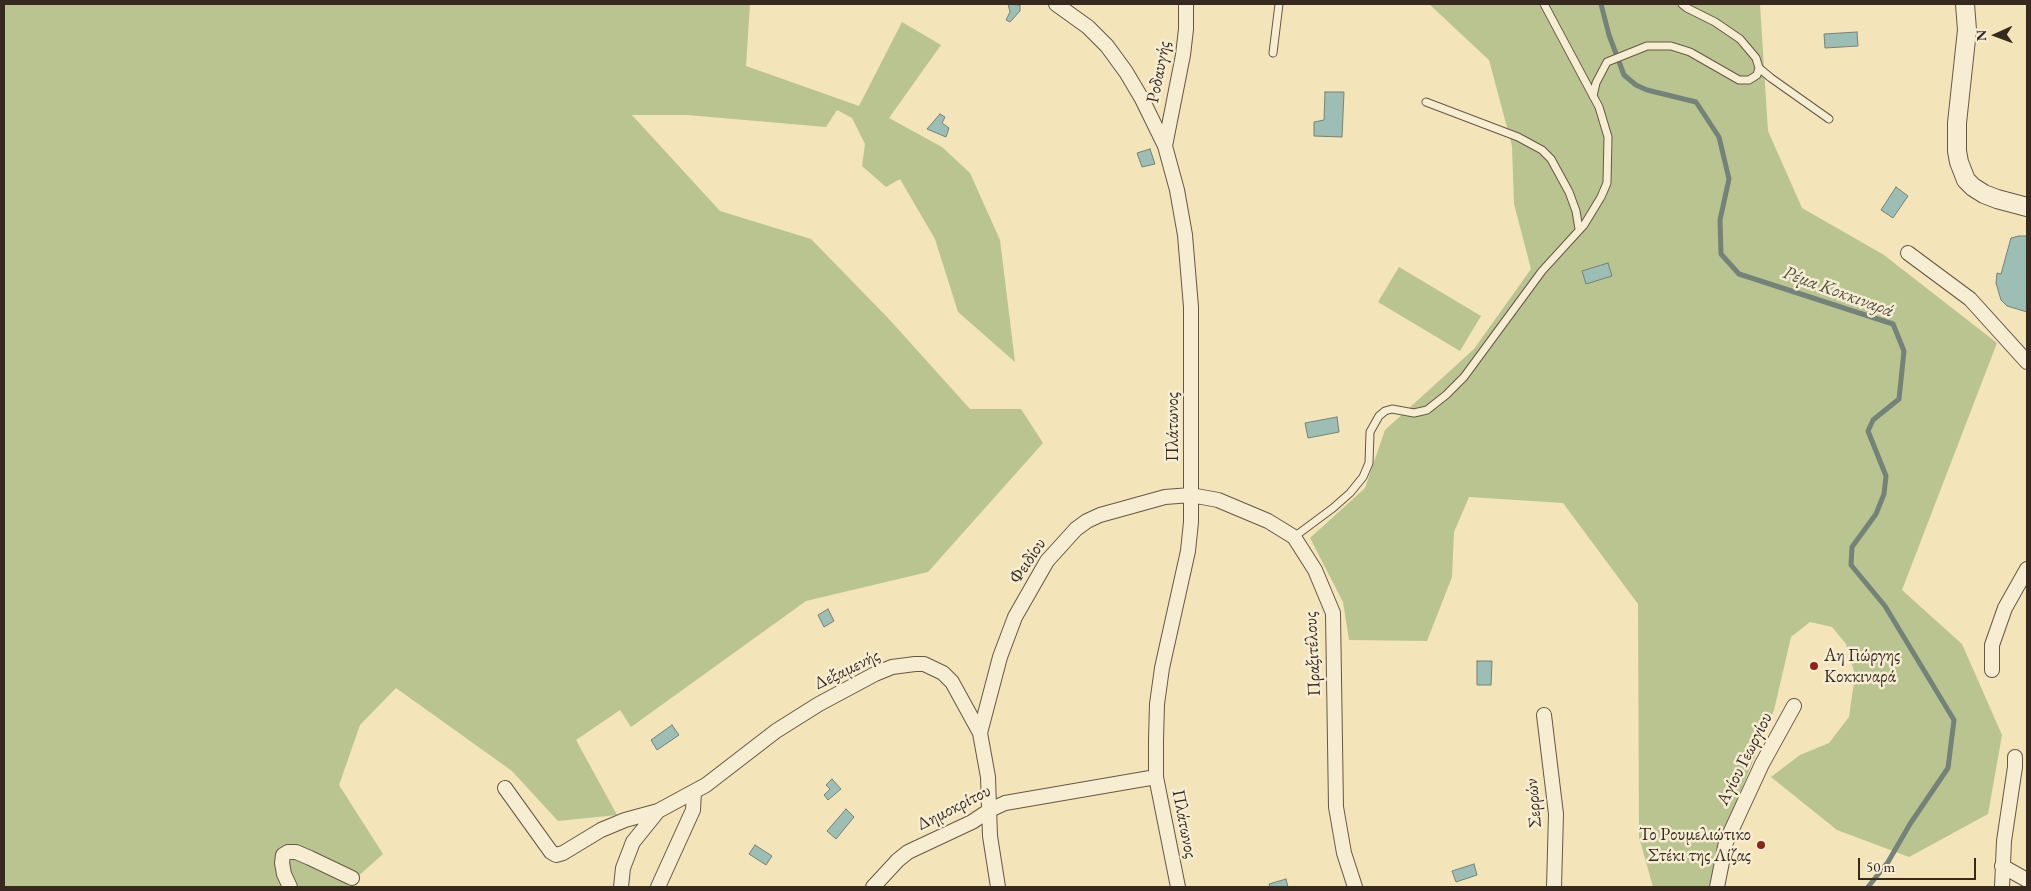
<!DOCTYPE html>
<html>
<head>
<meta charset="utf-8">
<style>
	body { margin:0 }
	#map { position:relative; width:2031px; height:891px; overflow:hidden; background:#f3e4ba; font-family:"EB Garamond",serif }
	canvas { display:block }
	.frame { position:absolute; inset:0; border:5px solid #372820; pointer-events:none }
	.north { position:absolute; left:1971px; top:10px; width:50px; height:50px; -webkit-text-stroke:4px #f7edd2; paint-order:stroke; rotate:268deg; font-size:14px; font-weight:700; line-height:20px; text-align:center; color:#372820 }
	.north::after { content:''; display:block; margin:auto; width:18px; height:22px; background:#372820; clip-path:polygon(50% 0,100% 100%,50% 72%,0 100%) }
	.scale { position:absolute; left:1858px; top:858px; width:118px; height:22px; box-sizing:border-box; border:2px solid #372820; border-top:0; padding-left:6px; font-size:15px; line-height:18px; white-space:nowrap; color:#372820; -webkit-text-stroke:4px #f7edd2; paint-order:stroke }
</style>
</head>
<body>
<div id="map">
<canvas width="2031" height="891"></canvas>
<div class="frame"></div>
<div class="north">N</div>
<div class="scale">50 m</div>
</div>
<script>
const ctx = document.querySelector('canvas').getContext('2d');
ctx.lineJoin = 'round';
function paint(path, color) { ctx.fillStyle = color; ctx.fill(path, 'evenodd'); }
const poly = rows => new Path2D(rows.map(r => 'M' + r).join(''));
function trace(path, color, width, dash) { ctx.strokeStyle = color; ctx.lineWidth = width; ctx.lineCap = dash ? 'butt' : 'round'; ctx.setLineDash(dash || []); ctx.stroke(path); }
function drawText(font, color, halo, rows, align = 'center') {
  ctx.font = font + ' "EB Garamond",serif'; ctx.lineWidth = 5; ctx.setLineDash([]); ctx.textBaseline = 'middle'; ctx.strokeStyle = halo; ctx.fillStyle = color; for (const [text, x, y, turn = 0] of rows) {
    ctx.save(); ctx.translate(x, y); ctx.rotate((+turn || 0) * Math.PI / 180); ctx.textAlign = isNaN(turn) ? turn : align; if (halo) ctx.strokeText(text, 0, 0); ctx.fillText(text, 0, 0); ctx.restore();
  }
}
paint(poly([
	[4,4,750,4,746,66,859,106,902,22,941,45,889,118,942,147,970,173,1000,240,1015,362,958,312,935,239,900,179,886,187,862,166,865,144,852,118,837,110,826,127,687,115,632,115,720,211,811,239,888,318,970,409,1021,409,1043,443,928,572,806,601,631,727,620,710,576,740,617,815,558,821,512,771,396,688,360,725,339,785,383,854,346,887,4,887],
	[1429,4,1760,4,1768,131,1802,208,1884,255,1997,343,1902,590,1962,644,2002,735,1988,814,1909,857,1837,830,1771,777,1800,755,1829,743,1849,717,1855,675,1846,644,1832,627,1810,622,1791,637,1774,710,1719,844,1709,887,1653,887,1639,837,1638,604,1563,503,1469,497,1454,532,1452,577,1427,641,1349,640,1343,602,1310,538,1365,488,1385,430,1474,349,1531,269,1514,204,1512,146,1489,60],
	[1399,267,1481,316,1460,351,1378,302]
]), '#b9c491');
const water = poly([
	[1008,4,1020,5,1020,11,1010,22,1006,20,1010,12,1008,4],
	[1857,32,1858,46,1825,48,1824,34,1857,32],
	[1325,92,1344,92,1342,137,1314,136,1314,122,1324,120,1325,92],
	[940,114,945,117,942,123,949,128,946,137,927,129,940,114],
	[1150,149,1155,164,1142,167,1137,153,1150,149],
	[1896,187,1908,196,1893,218,1881,210,1896,187],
	[2019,236,2027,236,2027,312,2007,306,2001,300,1996,283,1997,273,2001,274,2011,238,2019,236],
	[1608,263,1612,276,1586,284,1582,271,1608,263],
	[1337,417,1339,432,1308,438,1305,423,1337,417],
	[828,609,834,621,824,627,818,615,828,609],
	[1477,661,1492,661,1491,685,1477,685,1477,661],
	[672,725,679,735,657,750,651,740,672,725],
	[832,779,841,789,828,800,824,795,830,789,826,785,832,779],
	[846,809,854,817,836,839,827,831,846,809],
	[755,845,772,856,766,865,749,854,755,845],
	[1474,864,1477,875,1456,882,1452,871,1474,864],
	[1286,879,1288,887,1270,887,1269,884,1286,879]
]);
paint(water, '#9cbeb4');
trace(water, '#748279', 1);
trace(poly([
	[1601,4,1609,35,1624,75,1636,85,1647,90,1696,102,1719,137,1729,179,1720,220,1721,254,1739,274,1893,324,1904,351,1899,399,1873,420,1868,431,1886,476,1884,494,1876,514,1852,547,1851,565,1885,606,1954,720,1948,768,1910,824,1888,862,1868,887]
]), '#748279', 5);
const service = poly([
	[1273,53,1279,4],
	[1759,68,1771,78,1829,119],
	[1593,96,1596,83,1607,62,1647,46,1671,46,1690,52,1739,80,1749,80,1757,75,1759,68,1756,58,1740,39,1715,22,1687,8,1682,4],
	[1426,102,1518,137,1542,150,1551,159,1569,192,1576,211,1579,229],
	[1294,537,1333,508,1350,493,1363,477,1369,463,1370,432,1379,416,1385,411,1392,409,1414,413,1427,410,1446,395,1464,377,1542,271,1584,225,1601,197,1607,183,1608,137,1599,107,1544,4]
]);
const minor = poly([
	[1056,4,1088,27,1107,46,1126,72,1142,99,1165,146,1177,190,1185,235,1191,307,1191,522,1188,551,1162,668,1157,704,1156,740,1156,777,1178,887],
	[1165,146,1183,55,1186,29,1186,4],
	[1908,253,1970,299,2027,362],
	[1992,670,1992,645,2005,608,2027,569],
	[1544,715,1556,814,1554,887],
	[980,733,1000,657,1015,617,1047,561,1076,529,1087,521,1100,515,1165,497,1191,495,1218,500,1268,521,1294,537,1315,570,1333,613,1336,807,1344,853,1355,887],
	[505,788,551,852,556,855,563,853,601,830,625,820,658,811],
	[2002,866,2027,880],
	[290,887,284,874,282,863,283,855,288,852,296,852,310,858,352,878],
	[621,887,623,868,633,842,658,811,706,785,776,731,819,704,875,674,892,667,915,664,924,664,943,673,952,682,980,733,988,777,990,836,998,887],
	[658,887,693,810,694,792],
	[873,887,898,860,908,852,972,822,990,810,1005,803,1156,777],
	[1717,887,1726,842,1762,764,1794,706],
	[2002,887,2004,841,2015,767,2015,757]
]);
const tertiary = poly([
	[1965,4,1967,30,1957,123,1957,151,1959,162,1966,180,1973,187,1984,194,1997,199,2027,207]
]);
trace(service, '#665746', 9);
trace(minor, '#665746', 16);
trace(tertiary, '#665746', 20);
trace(service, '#f7edd2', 7);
trace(minor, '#f7edd2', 14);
trace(tertiary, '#f7edd2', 18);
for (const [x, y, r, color] of [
	[1814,666,5,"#8f2418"],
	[1761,845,5,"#8f2418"]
]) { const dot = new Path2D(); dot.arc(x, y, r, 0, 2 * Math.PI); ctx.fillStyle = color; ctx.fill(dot); trace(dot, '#f7edd2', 2); }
drawText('18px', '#372820', '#f7edd2', [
	["Ροδαυγής",1159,72,-79],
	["Πλάτωνος",1173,427,-90],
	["Φειδίου",1028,561,-56],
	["Πραξιτέλους",1313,654,-93],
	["Δεξαμενής",847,670,-26],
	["Αγίου Γεωργίου",1745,759,-63],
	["Σερρών",1534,803,-95],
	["Δημοκρίτου",954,808,-27],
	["Πλάτωνος",1184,824,79]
]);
drawText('18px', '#372820', '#f7edd2', [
	["Αη Γιώργης",1824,656],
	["Κοκκιναρά",1824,677],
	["Το Ρουμελιώτικο",1751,835,"right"],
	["Στέκι της Λίζας",1751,856,"right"]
], 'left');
drawText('italic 19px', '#504e45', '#f7edd2', [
	["Ρέμα Κοκκιναρά",1838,292,20]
]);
</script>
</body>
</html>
